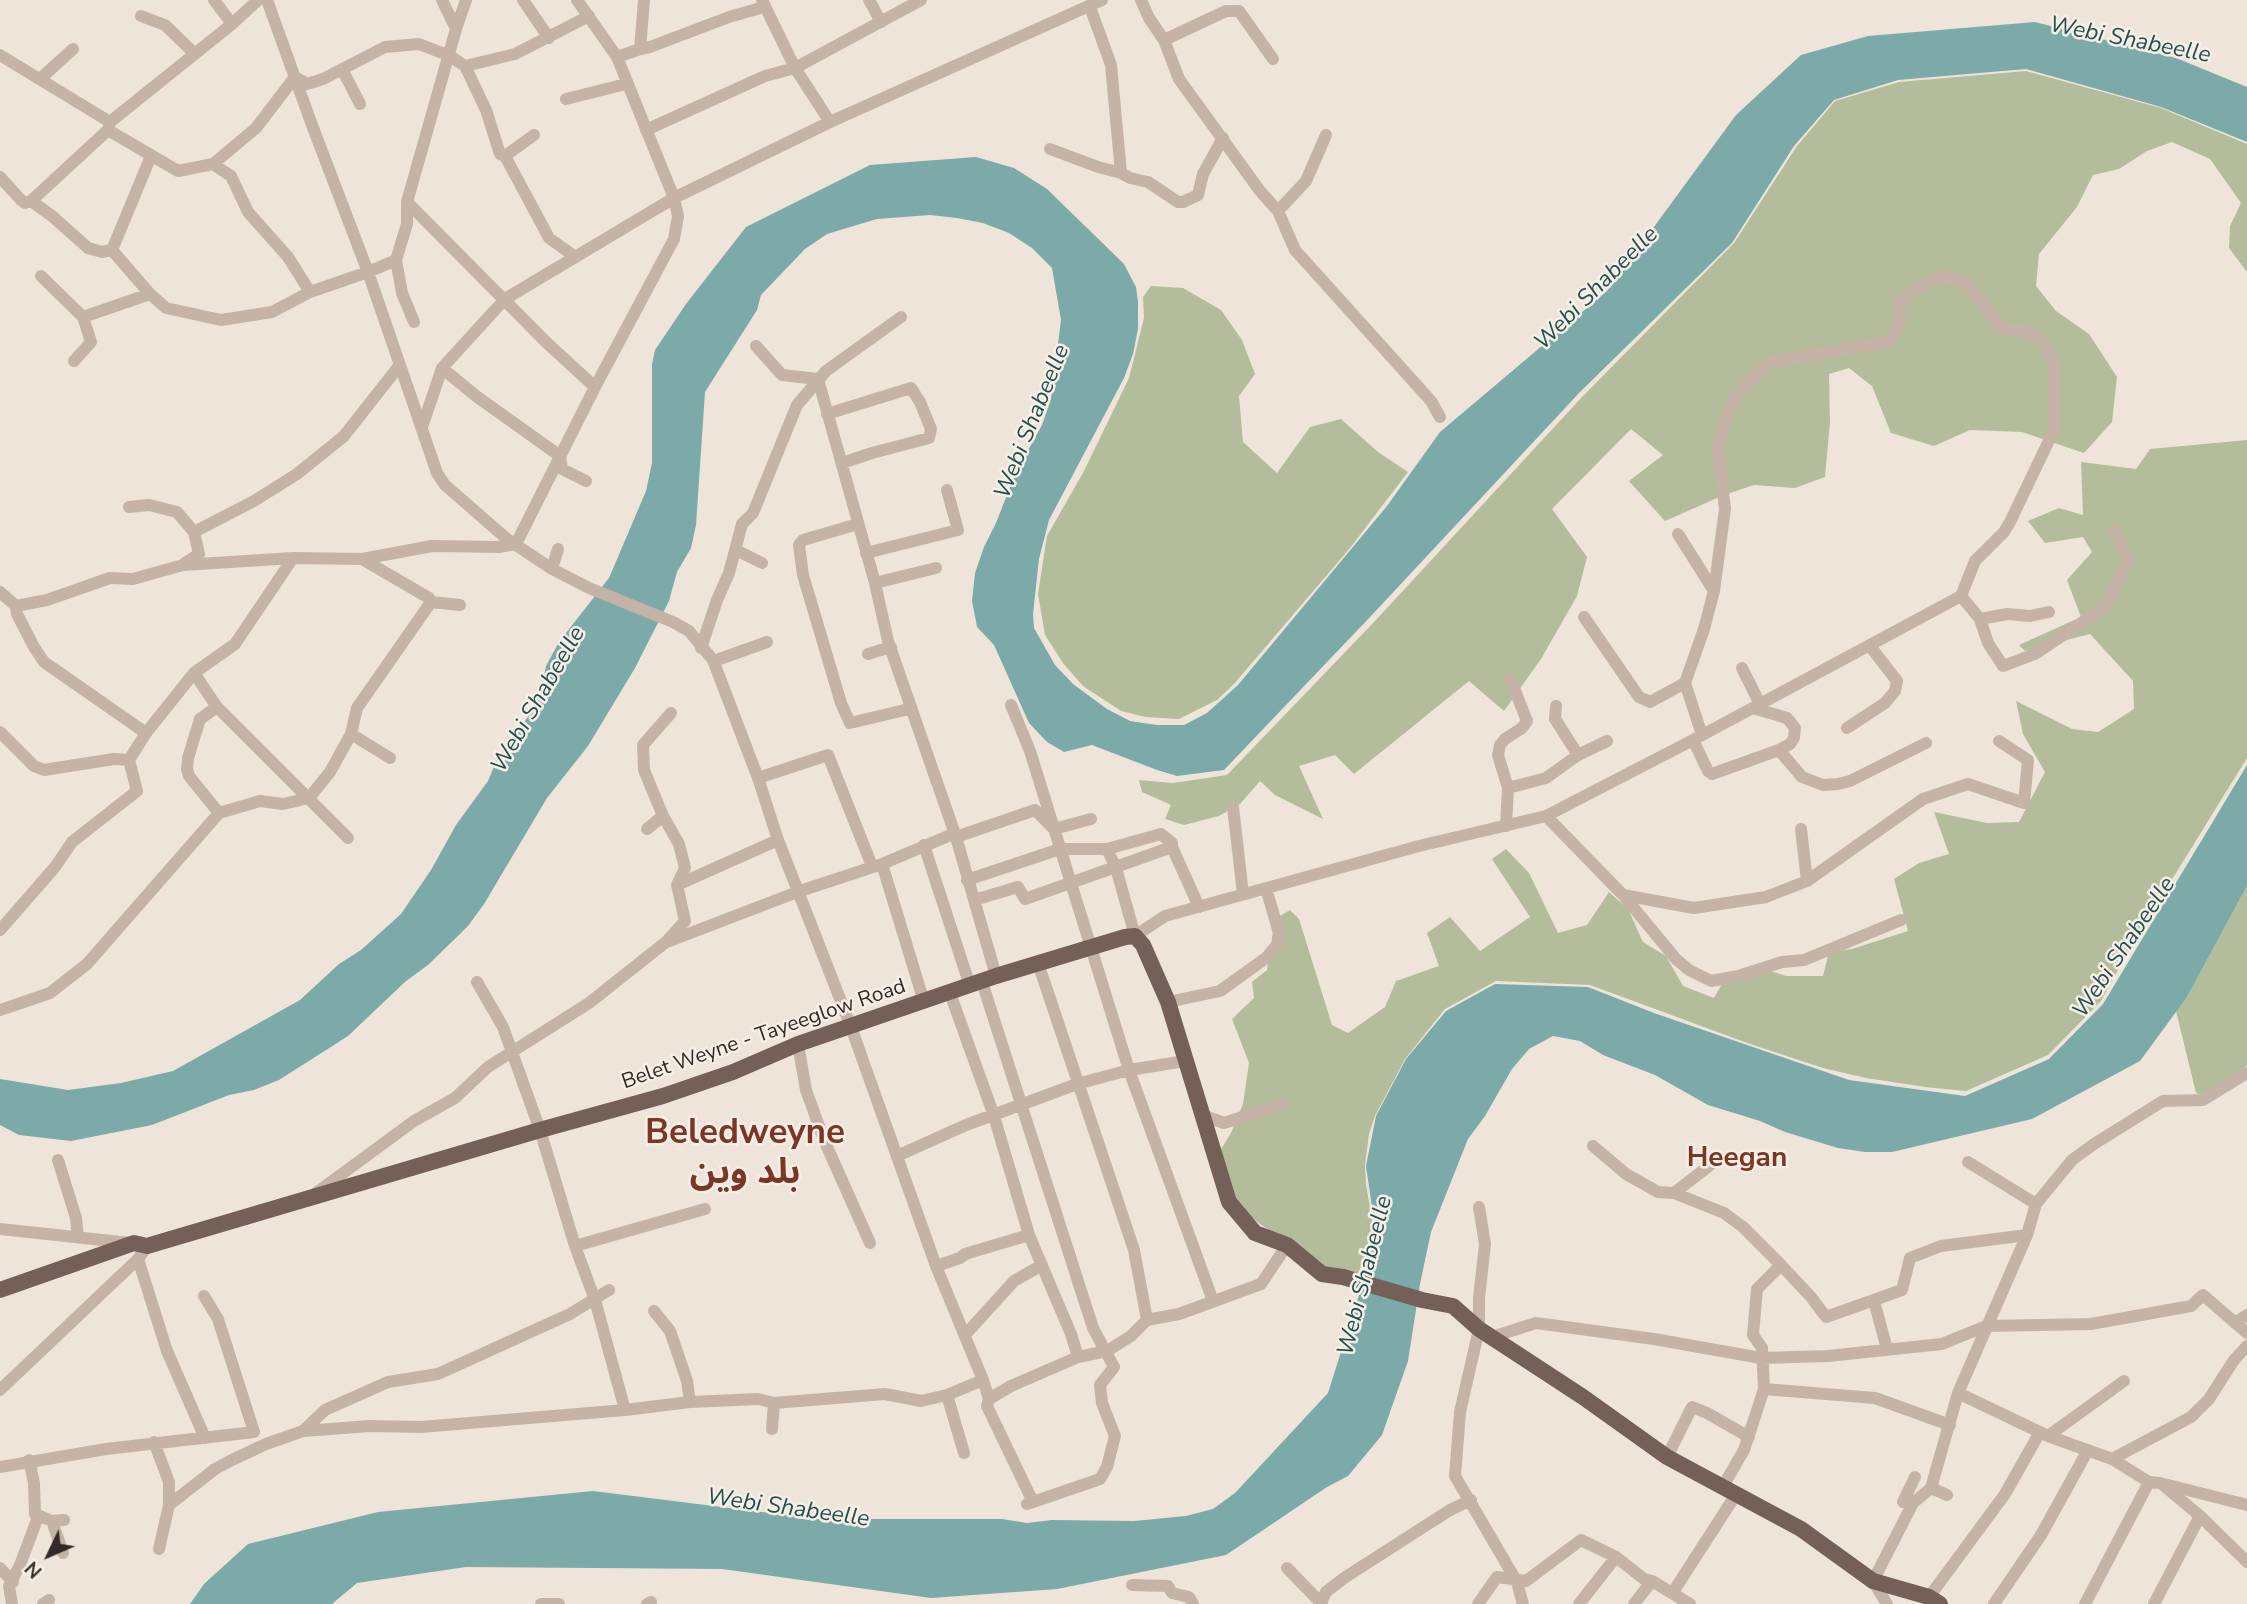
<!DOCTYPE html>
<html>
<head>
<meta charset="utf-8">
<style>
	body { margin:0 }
	#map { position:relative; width:2247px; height:1604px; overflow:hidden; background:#efe4da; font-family:"Nunito Sans",sans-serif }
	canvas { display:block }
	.north { position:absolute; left:14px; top:1520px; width:70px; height:70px; -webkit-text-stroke:5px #f7eee5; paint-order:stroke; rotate:226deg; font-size:19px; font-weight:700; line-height:28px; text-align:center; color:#332a27 }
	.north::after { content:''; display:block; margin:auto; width:24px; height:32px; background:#332a27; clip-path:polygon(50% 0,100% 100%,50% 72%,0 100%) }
</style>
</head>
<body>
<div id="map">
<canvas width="2247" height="1604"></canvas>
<div class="north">N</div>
</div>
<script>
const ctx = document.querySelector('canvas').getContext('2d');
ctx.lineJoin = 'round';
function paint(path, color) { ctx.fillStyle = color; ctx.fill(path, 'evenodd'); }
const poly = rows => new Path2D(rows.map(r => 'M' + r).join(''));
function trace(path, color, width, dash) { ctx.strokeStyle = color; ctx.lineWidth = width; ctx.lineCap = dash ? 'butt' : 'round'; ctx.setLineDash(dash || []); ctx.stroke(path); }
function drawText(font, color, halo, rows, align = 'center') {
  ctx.font = font + ' "Nunito Sans","Noto Sans Arabic",sans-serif'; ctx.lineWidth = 5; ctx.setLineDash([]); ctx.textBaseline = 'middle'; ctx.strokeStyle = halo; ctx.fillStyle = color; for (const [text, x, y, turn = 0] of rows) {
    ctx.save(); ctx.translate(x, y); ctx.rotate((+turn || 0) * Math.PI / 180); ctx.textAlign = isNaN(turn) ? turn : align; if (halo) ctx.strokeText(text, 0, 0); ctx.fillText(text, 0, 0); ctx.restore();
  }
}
paint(poly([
	[2026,71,2161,108,2247,144,2247,272,2229,248,2230,226,2241,203,2210,159,2172,142,2147,151,2119,169,2093,175,2077,207,2039,254,2036,286,2056,311,2089,334,2117,377,2112,422,2084,453,2022,432,1970,430,1934,446,1891,433,1872,386,1849,368,1829,374,1830,422,1825,477,1795,488,1754,485,1724,495,1665,521,1629,481,1663,455,1631,429,1552,509,1587,557,1577,596,1541,659,1504,711,1469,681,1354,774,1335,755,1299,766,1323,819,1275,795,1260,781,1240,804,1219,816,1184,825,1165,819,1171,805,1142,792,1139,780,1173,783,1227,775,1375,621,1583,396,1734,243,1797,146,1835,101,1899,82],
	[1151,286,1183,288,1221,310,1242,340,1255,374,1239,396,1243,442,1277,473,1310,427,1341,419,1378,452,1408,472,1350,548,1234,684,1217,700,1179,719,1145,717,1121,711,1083,686,1063,663,1045,635,1038,594,1047,536,1084,471,1129,378,1144,318,1143,297],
	[2247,440,2247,758,2134,941,2101,1001,2048,1055,1966,1091,1925,1087,1866,1078,1823,1068,1750,1044,1590,985,1496,981,1445,1009,1405,1059,1375,1116,1369,1134,1365,1165,1366,1184,1372,1220,1369,1240,1358,1275,1324,1269,1232,1204,1216,1157,1231,1133,1243,1104,1249,1063,1232,1019,1254,998,1252,982,1267,970,1275,919,1290,910,1299,919,1332,1025,1348,1033,1385,1007,1396,981,1439,966,1427,933,1450,917,1480,951,1530,917,1492,859,1506,849,1529,873,1558,933,1587,925,1609,892,1628,909,1643,942,1666,956,1683,986,1714,998,1723,982,1767,970,1786,976,1823,976,1829,952,1852,949,1908,931,1894,879,1919,863,1949,854,1934,812,1987,823,2019,822,2045,772,2023,734,2016,701,2072,729,2098,732,2134,709,2133,681,2090,634,2025,651,2019,645,2081,617,2067,580,2092,552,2083,537,2045,543,2028,521,2059,508,2083,515,2081,462,2136,469,2150,449],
	[2247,886,2247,1065,2240,1073,2205,1096,2196,1093,2176,1011,2187,997]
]), '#b3bd9b');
paint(poly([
	[2035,22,2176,58,2247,87,2247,142,2161,107,2026,69,1898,80,1834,100,1794,146,1732,243,1580,392,1371,616,1224,770,1177,776,1157,770,1092,745,1064,752,1047,742,1029,723,994,645,977,627,972,601,975,573,984,547,996,523,1016,472,1042,425,1051,399,1061,320,1052,268,1032,248,1009,233,983,223,957,218,930,215,877,219,827,234,805,249,761,295,757,310,705,392,696,525,691,548,677,572,669,601,635,668,588,746,547,798,484,904,468,926,428,965,406,981,348,1036,279,1080,254,1090,229,1095,152,1125,71,1141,19,1135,0,1125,0,1079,68,1090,121,1083,173,1071,300,1000,339,964,361,950,401,914,431,870,456,825,488,781,498,757,530,714,541,691,546,666,559,642,609,578,646,491,652,463,652,364,655,350,686,304,746,227,870,165,976,157,1014,168,1047,189,1124,264,1136,287,1138,302,1138,329,1133,354,1124,378,1049,520,1039,559,1033,614,1034,628,1055,665,1073,684,1107,709,1130,721,1157,725,1184,725,1207,713,1238,685,1387,506,1440,432,1607,291,1736,115,1801,55,1868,36],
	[2247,765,2247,886,2187,997,2140,1061,2032,1119,1892,1152,1865,1152,1838,1148,1785,1132,1760,1121,1708,1105,1655,1075,1603,1055,1580,1041,1553,1036,1529,1049,1512,1069,1485,1116,1468,1139,1431,1232,1420,1284,1408,1361,1382,1435,1348,1476,1327,1487,1226,1555,1057,1589,931,1598,722,1569,466,1567,357,1583,332,1604,190,1604,204,1584,248,1544,378,1512,593,1491,818,1519,1002,1519,1027,1523,1052,1520,1134,1521,1186,1516,1213,1509,1235,1493,1328,1393,1370,1260,1375,1228,1366,1166,1376,1116,1406,1059,1446,1011,1495,984,1588,987,1654,1013,1849,1080,1965,1096,2049,1059,2103,1004]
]), '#7baaa9');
trace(poly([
	[214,0,232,24],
	[267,0,312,125,368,272,437,473,445,485,507,539,552,569,589,588,673,622,689,631,713,660,758,778,778,840,851,1027,936,1266,983,1380,989,1399,987,1406,1033,1502,1027,1504],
	[442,0,456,29],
	[523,0,549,38],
	[762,0,795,68,830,122],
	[869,0,881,22],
	[1141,0,1149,18,1164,40,1179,79,1260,191,1278,211,1295,250,1431,401,1440,417],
	[1090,7,1111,65,1121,173],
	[141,16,165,25,195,54],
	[1164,40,1226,11,1239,11,1273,59],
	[640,49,650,47,729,17,764,7],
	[0,55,110,122],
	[617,57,640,49,644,0],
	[465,66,515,54,589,16],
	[342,69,360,104],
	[295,77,307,84,323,79,385,47,419,44,450,56,465,66,486,110,500,154,505,156,549,238,574,256],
	[40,79,73,49],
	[566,99,626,84],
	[108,130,178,171,213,164,256,128,295,77],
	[646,130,765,76,795,68,921,0],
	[1050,149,1098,167,1121,173,1130,178,1148,182,1178,202,1183,202,1198,195,1203,174,1223,138],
	[505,156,534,135],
	[213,164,231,176,248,212,288,257,310,292],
	[0,177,21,200,25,203,31,201,108,130,110,122,232,24,258,0],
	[31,201,52,216,88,248,102,252,112,250],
	[407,202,547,343,595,387],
	[1278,211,1306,181,1326,135],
	[112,250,150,294,166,308,221,320,272,312,310,292,368,272,396,260],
	[112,250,151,156],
	[41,276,83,317,91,342,74,361],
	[83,317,150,294],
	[414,322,402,293,396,260,407,224,407,202,456,29,466,0],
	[756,346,782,375,818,379],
	[442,368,476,396,560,456,562,469,586,481],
	[818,379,875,583,888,641,956,837,996,976],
	[827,414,911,388,920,402,931,429,929,438,872,453,842,463],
	[422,427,442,368,505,299,674,198,830,122,1102,0],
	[129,507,149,505,177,512,194,532,199,554,185,563],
	[858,524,803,540,799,545,803,575,841,703,850,723,909,709],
	[194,532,254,501,297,474,344,436,399,366],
	[1678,534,1714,591],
	[516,544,595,387,674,239,678,216,674,198,617,57,577,0],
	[736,550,762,563],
	[866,553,958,530,947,490],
	[362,559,429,598,431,602],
	[552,569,558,549],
	[875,583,936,568],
	[0,592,16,606,17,614,34,647,44,662,146,733],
	[1961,596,1980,619,1988,643,2003,666,2035,654,2102,609,2109,600,2128,561,2115,531],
	[431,602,460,605],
	[16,606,47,600,110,578,133,579,183,565,293,558,362,559,432,546,499,547,516,544],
	[1584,617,1639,697,1650,702,1685,683],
	[1980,619,2007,614,2030,616,2049,612],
	[701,648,717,600,729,573,742,524,753,513,797,405,826,371,901,317],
	[868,654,891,647],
	[714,661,767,642],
	[1742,668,1760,704],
	[194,673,217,707,348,838],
	[1011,705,1030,751,1129,1070,1213,1301],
	[1556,706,1555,719,1578,755],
	[217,707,200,719,188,758,187,769,189,776,219,813],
	[1847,728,1885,703,1895,691,1897,681,1870,646],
	[0,732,34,766,44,770,114,759,129,760],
	[351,734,390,758],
	[1693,740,1708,771,1712,774,1779,750,1790,744,1794,738,1795,728,1787,718,1753,708],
	[1779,750,1802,777,1823,785,1838,784,1850,781,1926,743],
	[758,778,828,755,872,866],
	[1508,788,1546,778,1578,755,1607,741],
	[1233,807,1243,894],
	[1546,816,1623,895,1676,959,1689,970,1711,981,1738,976,1782,962,1804,960,1901,920],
	[1506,826,1508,788,1498,755,1500,745,1505,739,1522,728,1527,721,1510,678],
	[647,829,663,816],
	[1054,829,1091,819],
	[1801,829,1807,881],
	[956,837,1035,810,1052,827],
	[924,845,970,986],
	[1107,849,1116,868,1135,936,1165,916,1419,846,1546,816,1693,740,1961,596,1975,561,2004,532,2010,522,2054,430,2054,362,2042,340,2026,331,2003,329,1965,282,1943,276,1913,290,1899,304,1900,323,1889,342,1771,362,1751,379,1731,404,1723,427,1718,448,1725,509,1714,591,1704,629,1685,683,1702,735],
	[882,864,924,1002],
	[967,880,1060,849,1107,849,1161,834,1172,843,1172,847,1199,907],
	[677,885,778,840],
	[1623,895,1694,908,1766,897,1807,881,1923,799,1968,784,2024,803,2028,760,1999,741],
	[974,900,1018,887,1025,899,1172,847],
	[0,930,55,867,72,842,137,791,129,760,146,733,194,673,235,644,293,558],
	[667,942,800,891,882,864,953,834],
	[1038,963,1134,1250,1147,1320],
	[477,982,503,1027,540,1130,575,1246,595,1300,625,1410],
	[982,982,1093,1328,1114,1367,1100,1385,1102,1403,1115,1436,1107,1467,1100,1479,1033,1502],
	[950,993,994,1116,1029,1235,1071,1334,1078,1357],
	[1168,1002,1220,991,1266,958,1281,940,1266,888],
	[0,1010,50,993,87,964,219,813,260,801,283,804,309,798,330,772,351,734,357,708,431,602],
	[798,1044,806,1090,824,1140,870,1243],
	[1202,1115,1224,1123,1282,1104],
	[1593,1146,1626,1174,1658,1192,1674,1193,1724,1213,1743,1227,1781,1265],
	[897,1156,966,1125,1077,1084,1129,1070,1185,1061],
	[58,1160,76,1218,78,1237],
	[1968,1162,2036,1204],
	[316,1193,414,1121,455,1098,488,1067,589,1003,666,942,685,921,677,885,685,868,679,844,663,816,644,770,643,745,671,713],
	[1674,1193,1718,1159],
	[1479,1207,1485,1244,1479,1298,1479,1329,1460,1412,1455,1476,1517,1582,1523,1604],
	[0,1229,130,1243],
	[575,1246,705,1209],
	[138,1259,167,1351,205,1438],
	[936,1266,960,1258,965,1254,1029,1235],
	[1874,1301,1887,1349],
	[654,1311,670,1331,687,1381,690,1402],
	[2235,1323,2247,1315],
	[965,1335,1014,1281,1042,1265],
	[1492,1337,1536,1323,1654,1339,1761,1358,1828,1356,1942,1344,1986,1326,2091,1324,2191,1306,2203,1295,2247,1333],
	[1764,1389,1875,1398,1950,1425],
	[0,1390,138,1259,147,1246],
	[1958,1393,2048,1436,2112,1459,2149,1482,2160,1483,2247,1505],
	[947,1395,964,1453],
	[989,1399,1011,1386,1078,1357,1107,1351,1131,1336,1147,1320,1179,1314,1261,1284,1287,1245],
	[772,1429,774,1403],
	[303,1431,325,1410,388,1382,438,1374,570,1314,609,1290],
	[2048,1436,2124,1381],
	[154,1442,169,1482,169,1505,159,1549],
	[1667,1457,1692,1407,1707,1413,1749,1437],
	[2112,1459,2191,1417,2209,1399,2234,1360,2247,1346],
	[29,1460,34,1483,35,1514,52,1521,64,1520],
	[0,1467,106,1449,254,1432,218,1319,204,1296],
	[2163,1485,2200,1516,2247,1562],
	[1722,1488,1744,1450,1764,1389,1762,1348,1753,1335,1757,1289,1781,1265,1811,1297,1826,1317,1902,1290,1910,1258,1941,1246,2027,1235],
	[1931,1488,1947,1495],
	[1903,1502,1915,1477],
	[169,1505,215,1469,232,1460,266,1444,303,1431,370,1426,421,1427,625,1410,690,1402,758,1399,774,1403,885,1394,921,1401,947,1395,983,1380],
	[52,1521,63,1553],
	[0,1568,13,1582],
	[1287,1568,1322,1604],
	[1132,1585,1168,1586,1172,1593,1189,1597,1193,1604],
	[1673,1592,1735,1496],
	[1929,1597,2005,1494,2040,1432],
	[1321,1603,1326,1592,1344,1578,1450,1510,1471,1500],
	[12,1604,9,1586,20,1565,38,1517],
	[43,1604,49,1600],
	[541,1604,559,1604],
	[647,1604,651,1602],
	[1478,1604,1497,1577,1526,1581,1581,1540,1616,1557,1644,1579,1652,1581,1690,1604],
	[1579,1604,1616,1557],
	[1634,1604,1652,1581],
	[1887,1604,1873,1581,1913,1503,1931,1488,1958,1393,2027,1235,2036,1204,2072,1160,2094,1144,2163,1101,2203,1100,2247,1073],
	[1994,1604,2041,1535,2088,1450],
	[2085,1604,2149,1482],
	[2154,1604,2200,1516]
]), '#c6b3a7', 12);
trace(poly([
	[0,1290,134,1243,147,1246,540,1130,663,1096,733,1072,798,1044,996,976,1125,937,1135,936,1143,945,1168,1002,1229,1202,1255,1233,1287,1245,1322,1274,1343,1277,1422,1300,1453,1306,1479,1329,1583,1397,1667,1457,1801,1529,1873,1581,1929,1597,1940,1604]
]), '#746059', 16);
drawText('21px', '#332a27', '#f7eee5', [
	["Belet Weyne - Tayeeglow Road",764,1035,-19]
]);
drawText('italic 23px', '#205151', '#f7eee5', [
	["Webi Shabeelle",2130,41,11],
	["Webi Shabeelle",1597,289,-45],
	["Webi Shabeelle",1033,422,-68],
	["Webi Shabeelle",539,700,-60],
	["Webi Shabeelle",2125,948,-56],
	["Webi Shabeelle",1366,1276,-76],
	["Webi Shabeelle",788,1509,8]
]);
drawText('bold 28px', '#7c3626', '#f7eee5', [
	["Heegan",1737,1159]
]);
drawText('bold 35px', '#7c3626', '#f7eee5', [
	["Beledweyne",745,1135],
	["بلد وين",745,1175]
]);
</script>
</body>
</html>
